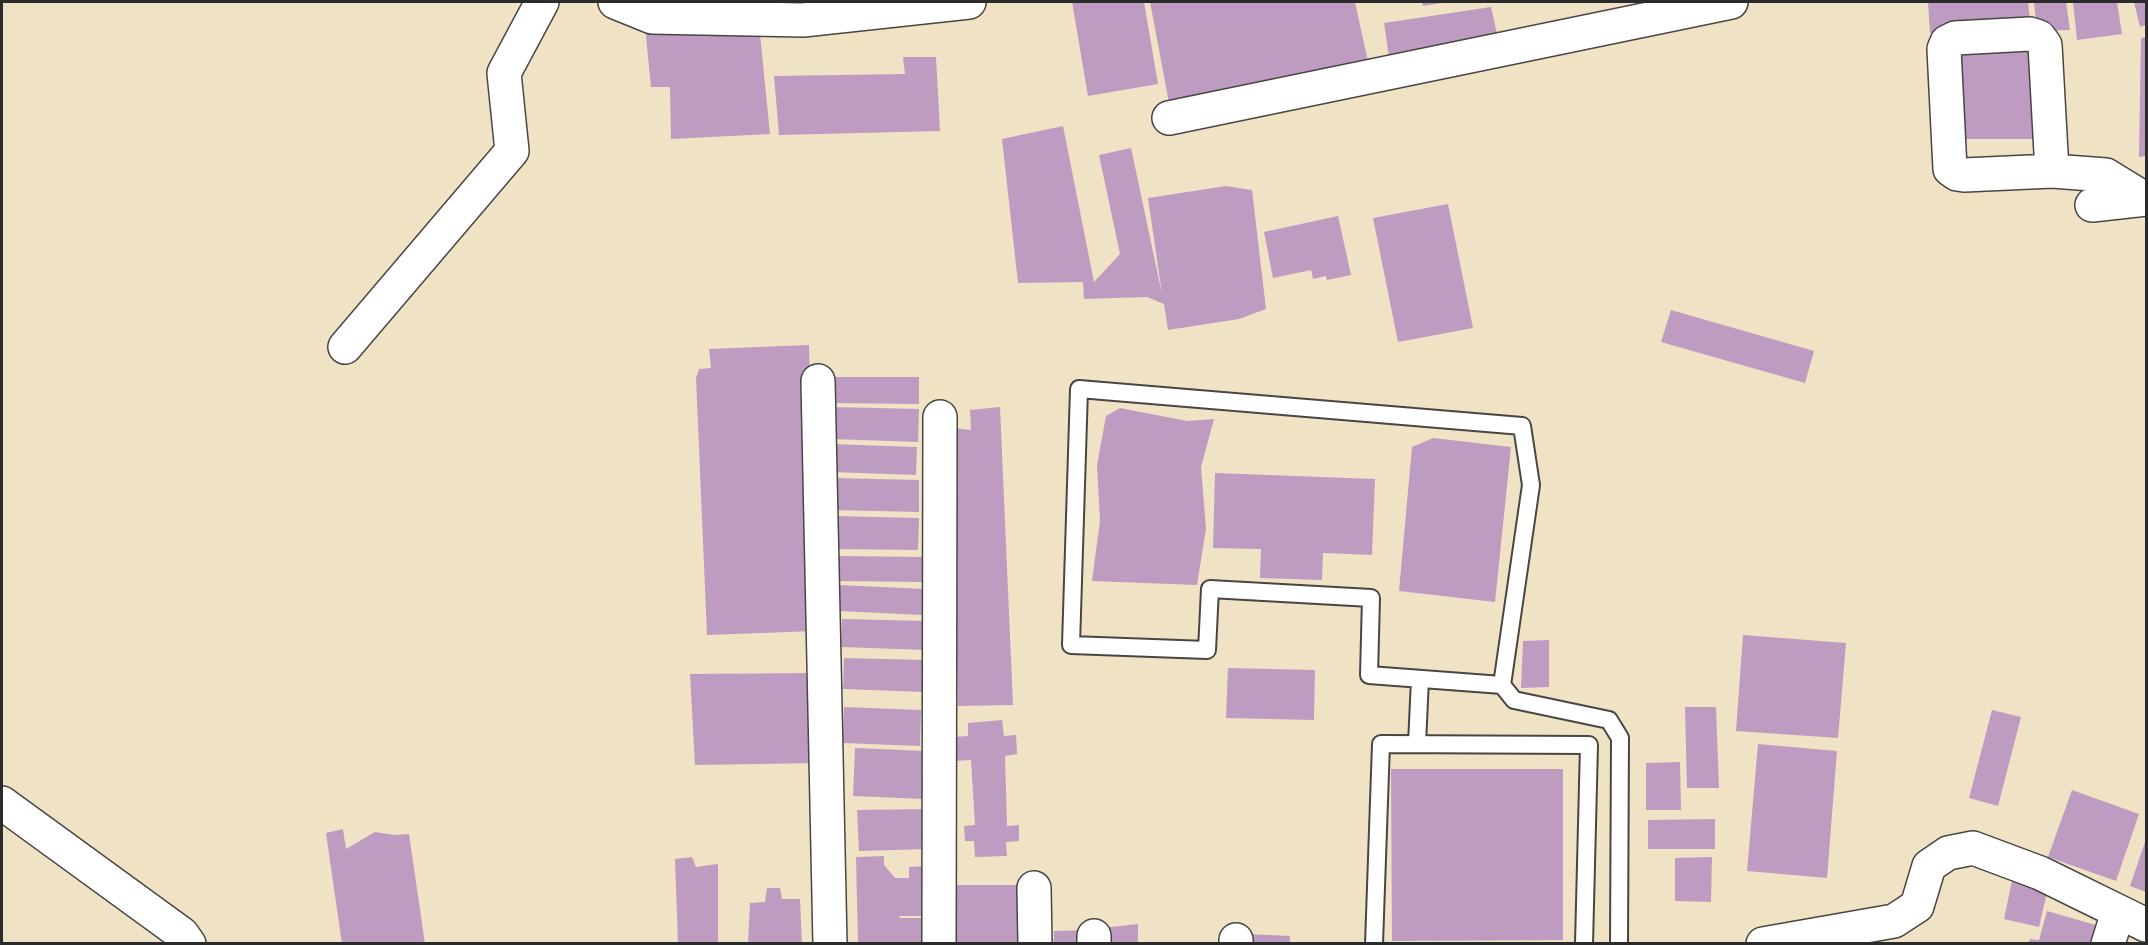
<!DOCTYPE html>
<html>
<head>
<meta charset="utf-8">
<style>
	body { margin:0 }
	#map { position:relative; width:2148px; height:945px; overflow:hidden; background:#f0e2c5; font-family:Itim,sans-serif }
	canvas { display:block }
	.frame { position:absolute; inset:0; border:3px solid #2b2b2b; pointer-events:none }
</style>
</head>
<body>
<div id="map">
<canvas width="2148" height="945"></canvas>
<div class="frame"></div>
</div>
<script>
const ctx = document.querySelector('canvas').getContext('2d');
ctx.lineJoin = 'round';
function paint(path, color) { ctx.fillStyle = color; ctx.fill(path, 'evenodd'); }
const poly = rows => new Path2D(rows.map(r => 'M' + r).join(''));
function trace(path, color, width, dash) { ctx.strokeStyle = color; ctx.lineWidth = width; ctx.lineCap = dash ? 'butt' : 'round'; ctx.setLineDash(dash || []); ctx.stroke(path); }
paint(poly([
	[1072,2,1144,2,1158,84,1088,96],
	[1150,2,1355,2,1368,62,1169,103],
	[1422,2,1441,2,1441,3,1423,6],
	[1928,2,2028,2,2031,29,1930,33],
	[2034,2,2066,2,2070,30,2037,31],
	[2073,2,2117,2,2122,34,2077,40],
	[2134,2,2146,2,2146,25,2140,27],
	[1491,7,1498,38,1389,57,1384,23],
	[759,24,770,134,671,139,670,87,651,87,645,26],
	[2146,37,2146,156,2139,157,2141,38],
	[1960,43,2036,45,2038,139,1957,139],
	[903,57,936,57,940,131,779,135,774,76,905,74],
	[1063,126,1094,282,1120,254,1099,155,1131,148,1162,294,1148,198,1226,186,1252,190,1266,309,1239,319,1168,330,1164,304,1147,297,1084,299,1083,282,1018,283,1002,139],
	[1448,204,1473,328,1398,342,1373,218],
	[1338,216,1351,275,1327,280,1326,276,1313,279,1311,270,1273,278,1264,232],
	[1671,310,1814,351,1805,383,1661,342],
	[809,345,815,631,707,635,696,378,699,369,711,368,709,349],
	[831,377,919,377,919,404,830,403],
	[832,407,919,409,918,442,831,439],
	[1000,407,1013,705,958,706,953,428,971,430,970,410],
	[1120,408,1187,421,1214,419,1201,467,1206,529,1197,585,1092,581,1100,521,1097,465,1106,416],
	[1433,438,1511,447,1495,602,1399,591,1412,447],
	[831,444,917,447,916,475,831,472],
	[1215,473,1375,479,1372,555,1323,553,1322,580,1260,578,1261,549,1213,548],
	[835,478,919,480,919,512,833,510],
	[834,516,919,518,918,550,833,549],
	[837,556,924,557,923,582,836,581],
	[839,585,925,589,924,615,838,611],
	[842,619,927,621,926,650,841,647],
	[1743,635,1846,643,1838,738,1736,731],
	[1549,640,1549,687,1521,688,1523,641],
	[844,658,926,660,924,692,843,689],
	[1228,668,1315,670,1314,720,1226,718],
	[817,673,818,763,695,765,690,674],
	[844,707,921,710,920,746,843,743],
	[1685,707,1716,707,1719,788,1687,788],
	[1992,710,2021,717,1998,806,1969,798],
	[1002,720,1004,736,1016,735,1017,754,1005,756,1007,826,1019,825,1019,841,1006,842,1007,856,975,857,974,841,965,841,964,826,975,825,971,760,953,761,953,737,968,736,968,723],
	[1758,744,1837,751,1827,878,1747,871],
	[855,748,926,751,924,799,853,796],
	[1680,762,1681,810,1646,810,1646,763],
	[1391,769,1563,769,1563,940,1392,941],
	[2072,790,2139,814,2116,881,2048,857],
	[932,809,929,849,859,851,857,810],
	[1715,819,1715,849,1648,849,1648,820],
	[343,829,346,849,375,832,394,835,409,834,425,944,342,944,326,833],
	[2146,839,2146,892,2130,886],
	[884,856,884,865,895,878,909,878,909,867,925,866,926,916,899,916,900,918,931,918,931,944,858,944,856,857],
	[692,857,696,867,718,864,718,944,678,944,675,859],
	[1712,857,1711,902,1675,901,1675,858],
	[2013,876,2049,884,2039,927,2004,919],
	[955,885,1017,885,1018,944,955,944],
	[767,888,780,888,782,899,800,899,802,944,748,944,750,903,765,902],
	[2047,911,2099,926,2094,944,2028,944,2030,939,2039,940],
	[1138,924,1138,944,1102,944,1102,928],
	[1088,930,1088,944,1054,944,1054,931],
	[1247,934,1290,936,1290,944,1247,944]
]), '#be9cc2');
const lane = poly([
	[1502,685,1531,485,1522,426,1079,389,1071,645,1207,650,1210,589,1371,598,1369,675,1502,685,1514,700,1609,720,1620,738,1619,944],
	[1417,744,1420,679],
	[1374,944,1381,744,1589,745,1584,944]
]);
const street = poly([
	[615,2,652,17,803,20,969,2],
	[1169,118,1731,2],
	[2052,171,2045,45,2039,37,2030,34,1955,38,1947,42,1944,49,1950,169,1957,174,1964,175,2052,171,2106,175,2145,199],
	[2092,205,2146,199],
	[345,347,512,151,504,73,542,2],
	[818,381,830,944],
	[2,803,182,934,189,944],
	[1034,888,1035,944],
	[939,944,940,417],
	[1094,944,1094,936],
	[1236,944,1236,940],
	[1763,944,1894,921,1917,906,1929,866,1948,853,1973,848,2040,873,2146,925],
	[2108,944,2118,912]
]);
trace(lane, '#494642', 20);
trace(street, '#494642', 36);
trace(lane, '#fff', 16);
trace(street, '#fff', 33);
</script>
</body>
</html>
